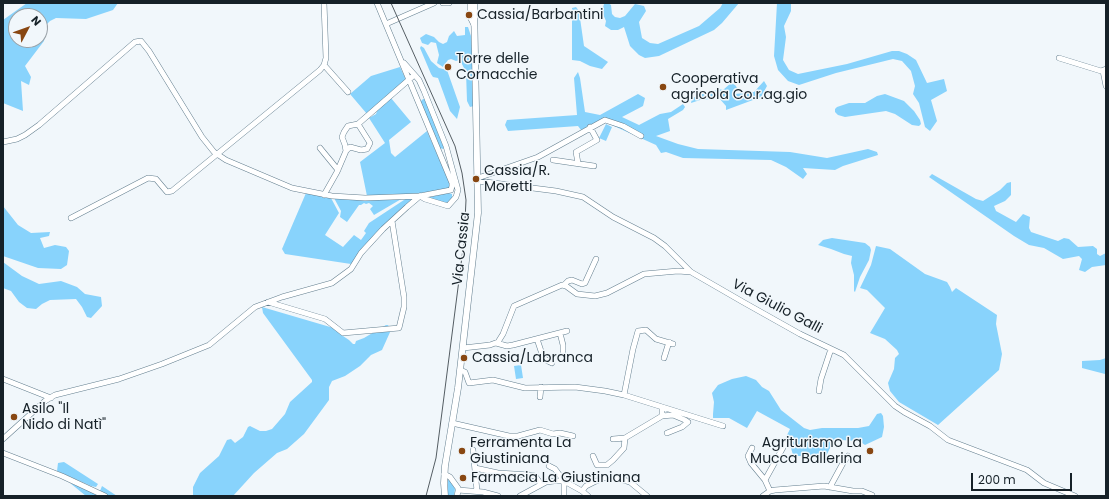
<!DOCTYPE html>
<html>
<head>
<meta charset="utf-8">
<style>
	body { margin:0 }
	#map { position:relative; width:1109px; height:499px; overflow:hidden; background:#f1f7fb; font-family:Poppins,sans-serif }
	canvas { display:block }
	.frame { position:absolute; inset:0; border:4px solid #162128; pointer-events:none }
	.north { position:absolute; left:8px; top:8px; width:40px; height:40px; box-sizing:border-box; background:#f1f7fb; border:1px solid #99a1a7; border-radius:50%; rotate:49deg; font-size:11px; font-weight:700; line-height:16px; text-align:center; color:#162128 }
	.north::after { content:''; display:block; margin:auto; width:14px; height:18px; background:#884712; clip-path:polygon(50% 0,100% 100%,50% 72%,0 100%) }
	.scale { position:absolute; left:971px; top:473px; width:101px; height:18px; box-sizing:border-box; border:2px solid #162128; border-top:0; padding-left:5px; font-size:12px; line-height:14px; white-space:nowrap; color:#162128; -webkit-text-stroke:3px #f1f7fb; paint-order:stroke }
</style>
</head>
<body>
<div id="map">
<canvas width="1109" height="499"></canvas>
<div class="frame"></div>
<div class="north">N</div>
<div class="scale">200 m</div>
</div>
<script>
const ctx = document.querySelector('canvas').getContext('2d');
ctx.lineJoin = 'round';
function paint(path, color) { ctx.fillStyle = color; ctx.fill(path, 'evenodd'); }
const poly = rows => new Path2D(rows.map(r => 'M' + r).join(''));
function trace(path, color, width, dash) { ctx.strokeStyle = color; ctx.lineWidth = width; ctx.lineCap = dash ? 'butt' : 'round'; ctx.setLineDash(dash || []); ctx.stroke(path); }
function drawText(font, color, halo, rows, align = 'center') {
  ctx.font = font + ' Poppins,sans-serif'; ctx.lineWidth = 3; ctx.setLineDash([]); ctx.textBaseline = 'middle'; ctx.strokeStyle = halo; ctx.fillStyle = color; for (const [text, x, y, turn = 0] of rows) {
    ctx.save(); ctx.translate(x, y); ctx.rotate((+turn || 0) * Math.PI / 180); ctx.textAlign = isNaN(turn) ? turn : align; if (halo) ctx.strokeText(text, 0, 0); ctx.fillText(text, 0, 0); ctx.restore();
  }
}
paint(poly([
	[27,3,118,3,113,10,86,19,56,18,50,21,46,25,44,41,25,66,31,77,29,85,21,81,23,111,3,103,3,20],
	[16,16,40,16,40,40,16,40],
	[608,3,611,5,612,14,615,17,620,18,625,16,635,4,644,6,646,11,639,22,642,38,650,43,658,44,699,26,720,8,723,3,739,3,722,23,714,30,659,56,645,58,639,55,630,46,624,27,618,30,611,30,605,26,606,21,602,12,604,4],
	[777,3,791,3,791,11,784,26,786,37,783,60,789,70,798,74,847,64,892,51,899,51,907,54,916,60,927,83,944,79,947,91,931,100,937,121,930,131,925,127,919,103,913,94,915,86,911,71,902,61,893,59,836,73,799,85,788,81,778,70,774,56],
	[576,7,579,11,584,46,608,62,602,69,590,66,580,61,572,60,572,8],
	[465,27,468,27,471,36,474,75,474,106,470,107,467,101,466,72,460,60,456,61,451,59,448,60,443,67,437,63,439,55,436,43,431,42,428,45,422,43,420,38,426,34,434,37,439,42,443,44,447,42,449,36,454,31,457,36,465,35],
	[421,46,424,48,431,61,439,68,447,70,460,107,457,119,450,111,438,78,433,77,431,74,420,48],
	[400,67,406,80,367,114,350,94,371,76],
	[578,72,580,78,585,112,600,115,638,94,645,98,643,106,622,117,639,125,660,114,671,112,683,104,685,107,683,110,668,119,670,131,656,136,678,144,698,149,790,152,827,158,868,149,877,152,878,155,843,166,835,170,803,168,807,174,803,179,786,167,771,160,683,158,666,152,661,153,656,145,605,122,602,119,581,130,578,126,508,131,505,125,507,120,577,115,574,78],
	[764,81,767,86,761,97,726,110,726,106,719,98,700,100,691,103,692,99,699,94,708,94,718,89,723,90,731,83,735,85,738,89,735,94,754,92],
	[885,94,904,101,914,111,920,120,921,124,919,126,912,125,895,114,886,111,845,117,838,115,835,112,835,109,837,107,849,103,865,103,877,96],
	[391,98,411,122,389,140,391,153,395,157,427,131,451,186,449,188,444,190,413,194,367,196,360,162,385,143,369,118,376,114,378,108],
	[423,99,425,99,444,148,443,149,440,148,420,102],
	[606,124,612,127,606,141,599,138],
	[932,174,976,199,983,201,1000,190,1007,183,1011,182,1011,195,1005,201,994,206,996,211,1016,222,1023,214,1030,217,1029,228,1031,232,1058,241,1064,238,1069,239,1078,247,1093,246,1097,249,1097,254,1100,256,1106,253,1106,265,1092,267,1085,272,1079,270,1082,259,1079,256,1063,259,1044,248,1029,245,1014,236,929,177],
	[306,193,331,198,339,213,325,235,343,247,354,235,361,240,366,233,364,231,369,223,407,198,415,197,351,264,285,254,282,249],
	[448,193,452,194,452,199,447,203,429,198,430,197],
	[334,198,403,198,374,215,370,209,373,206,369,203,366,204,364,203,361,205,359,205,347,222,340,217,341,211],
	[3,206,18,225,31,233,50,232,49,236,40,238,44,248,55,245,66,247,69,251,67,265,61,269,38,268,3,256],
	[832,238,865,243,870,247,871,250,869,260,860,277,855,292,854,291,854,275,851,263,852,256,844,254,831,249,818,245,823,240],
	[876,246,890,249,925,274,947,282,950,287,952,292,956,288,997,315,996,324,1002,354,999,370,938,425,899,402,890,391,888,383,894,369,895,358,899,354,897,350,885,339,870,333,885,308,867,290,860,288,871,265],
	[3,262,22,276,39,284,61,281,77,287,85,294,101,297,102,306,91,318,87,317,82,307,76,299,50,300,42,304,36,309,27,308,19,302,11,291,3,288],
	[262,307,337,329,340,334,349,340,353,344,355,344,356,341,364,338,386,325,388,325,391,330,382,350,371,355,360,366,345,376,332,381,329,387,329,400,304,434,287,449,277,453,254,473,233,496,193,496,193,487,200,473,219,456,227,440,231,439,235,443,243,437,248,427,250,426,260,431,266,431,272,429,285,414,290,402,312,382,312,380,263,313],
	[1106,358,1106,374,1105,374,1082,368,1082,361,1100,360],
	[521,365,523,378,516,379,514,366],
	[746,376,756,380,762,387,769,391,781,410,804,428,810,430,822,428,858,428,869,426,877,414,881,413,883,416,884,427,882,437,865,445,859,441,841,440,832,444,826,456,799,456,793,455,791,448,785,439,790,429,757,411,747,428,729,418,713,418,713,414,714,402,712,393,718,385,732,379],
	[64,462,98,484,96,487,91,486,57,471,58,463],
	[448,480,450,480,455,489,454,496,448,496],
	[70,483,102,496,86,496],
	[102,486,117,496,108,496,100,491]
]), '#88d3fc');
const minor = poly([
	[377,3,452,183,452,186,451,190],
	[443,3,449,3],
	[470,3,470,17,474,25],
	[386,24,434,3],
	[1059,58,1101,71,1106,69],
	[404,63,419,80,424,91,446,146,458,190,456,197,448,206,425,199,420,196],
	[324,65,348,92],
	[1103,71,1106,86],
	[358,124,412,77],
	[3,142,17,139,25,135,39,125,135,42,141,41,149,51,202,137,214,152,226,160,292,188,332,196,365,198,420,196,451,190],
	[320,148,338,170],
	[346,151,345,145,342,137,344,132,348,126,358,124],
	[553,160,594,166],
	[578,163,576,152,597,140,590,127],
	[478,178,538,157,605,120,623,126,641,136],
	[478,181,556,191,583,197,613,217,654,238,665,246,691,272],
	[324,195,337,172,346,151,350,147,361,150,367,149,370,143,358,124],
	[71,218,148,178,156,179,167,192,172,191,320,70,324,65,326,58,324,3],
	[564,285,568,281,572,280,582,284,585,283,596,259],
	[268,302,325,319,343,333,399,328,404,307,404,297,392,221],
	[560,333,563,345,563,351],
	[537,339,543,357,546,360,552,363],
	[496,343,507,346,513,345,567,331],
	[463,348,490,345,498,342,503,334,514,306,562,285,566,286,577,294,595,296,607,293,644,274,678,271,691,272,743,302,800,334,844,355,895,406,904,412,930,426,948,440,1027,470,1044,483,1075,496],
	[664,358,669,342],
	[460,370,465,372,469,383,493,380,525,388,575,387,605,391,624,395,723,426],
	[3,379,51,398],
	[819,391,821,379,831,349],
	[624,395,633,349,638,331,646,330,656,339,673,344],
	[540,397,541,387],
	[662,416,673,415,685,420,688,422,682,427,667,433],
	[452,423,509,436,518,436,540,430,553,434,560,433,573,436],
	[3,439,45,401,55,395,119,379,162,364,209,345,255,307,282,297,332,283,351,269,361,253,383,229,407,207,420,196],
	[613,439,625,438],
	[752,448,748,456,751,463,765,480,770,491],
	[473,450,477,491],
	[3,453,62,476,105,496],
	[593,456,597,465,607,465,613,460,624,448,625,438,662,416,662,407],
	[549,466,555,469,564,481,582,491,588,496],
	[475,468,498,473,530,475,535,476,541,484],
	[444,474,450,477,458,488,458,491,457,496],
	[765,480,785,444],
	[564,481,564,496],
	[830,487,843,463,848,456],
	[458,490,483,492,498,496],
	[582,491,586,486,594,482,604,478,613,477,630,482,647,496],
	[520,496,546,482,554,481,564,481],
	[763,496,770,491,775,490,824,486,853,491,862,491,872,495]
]);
const major = poly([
	[445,496,444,483,445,466,458,388,478,213,474,3]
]);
trace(minor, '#647f8f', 6);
trace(major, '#647f8f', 7);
trace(minor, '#fff', 5);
trace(major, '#fff', 6);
trace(poly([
	[391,3,455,146,462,173,466,200,464,241,442,412,436,458,426,496]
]), '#545d63', 1);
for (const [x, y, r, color] of [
	[469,15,4,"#884712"],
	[448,67,4,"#884712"],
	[663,87,4,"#884712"],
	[476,179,4,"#884712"],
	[464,358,4,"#884712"],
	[14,417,4,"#884712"],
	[462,451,4,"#884712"],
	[870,451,4,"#884712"],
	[463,478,4,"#884712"]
]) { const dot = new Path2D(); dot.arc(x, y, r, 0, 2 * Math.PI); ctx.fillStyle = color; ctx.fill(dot); trace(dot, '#f1f7fb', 1.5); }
drawText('14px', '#162128', '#f1f7fb', [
	["Cassia/Barbantini",477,15],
	["Torre delle",456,59],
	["Cornacchie",456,75],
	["Cooperativa",671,79],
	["agricola Co.r.ag.gio",671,95],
	["Cassia/R.",484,171],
	["Moretti",484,187],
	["Cassia/Labranca",472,358],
	["Asilo \"Il",22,409],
	["Nido di Natì\"",22,425],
	["Ferramenta La",470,443],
	["Giustiniana",470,459],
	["Agriturismo La",862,443,"right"],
	["Mucca Ballerina",862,459,"right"],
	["Farmacia La Giustiniana",471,478]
], 'left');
drawText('14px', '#162128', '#f1f7fb', [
	["Via Cassia",462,249,-84],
	["Via Giulio Galli",777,307,28]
]);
</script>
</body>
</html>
